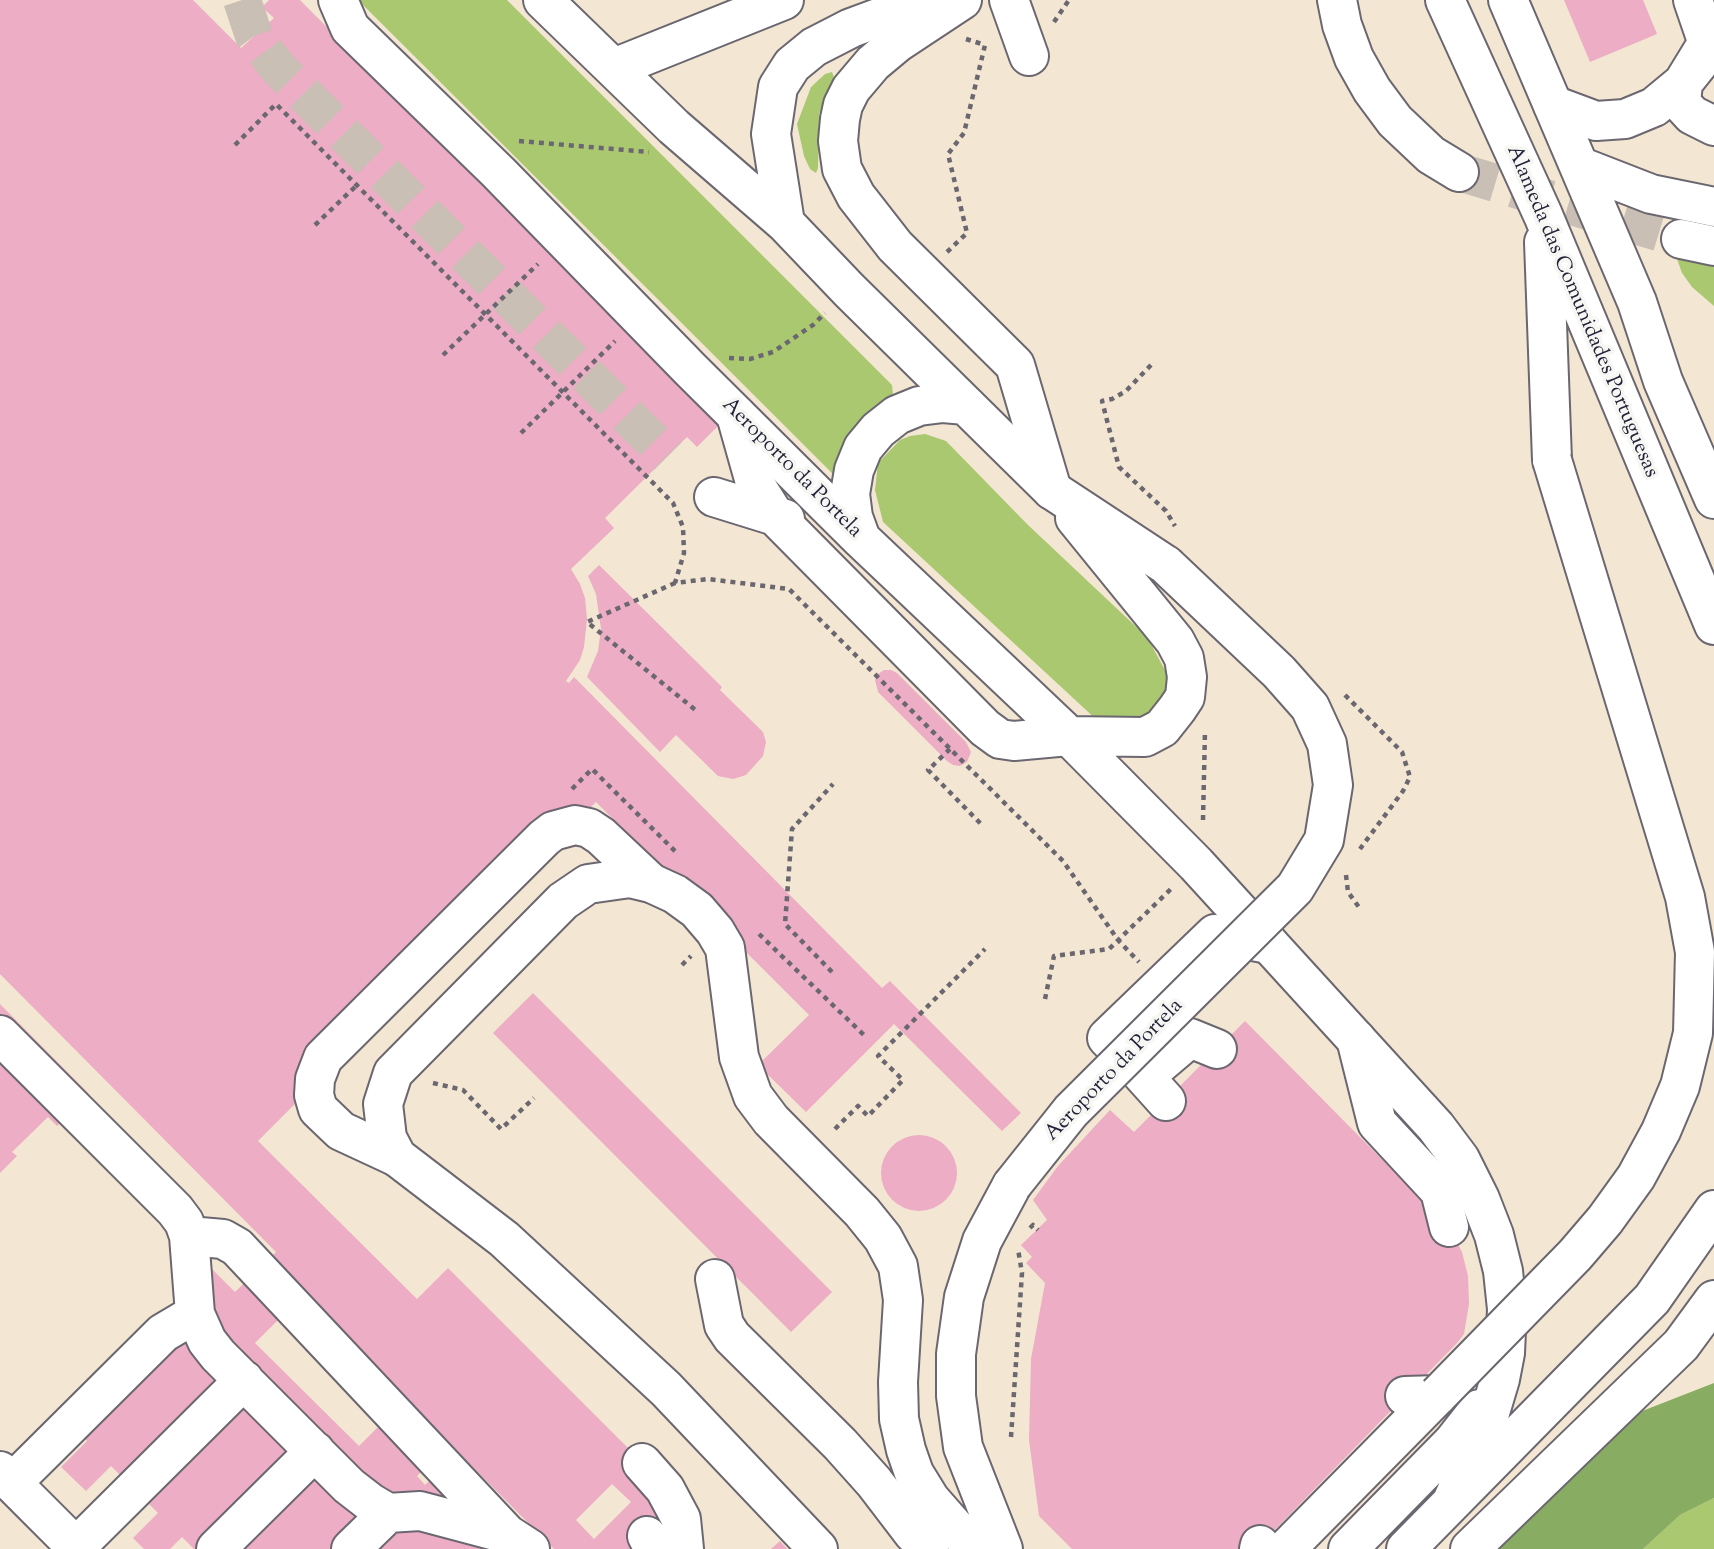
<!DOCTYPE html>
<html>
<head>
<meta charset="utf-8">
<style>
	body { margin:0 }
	canvas { display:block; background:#f3e6d2 }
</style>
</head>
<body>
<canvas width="1714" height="1549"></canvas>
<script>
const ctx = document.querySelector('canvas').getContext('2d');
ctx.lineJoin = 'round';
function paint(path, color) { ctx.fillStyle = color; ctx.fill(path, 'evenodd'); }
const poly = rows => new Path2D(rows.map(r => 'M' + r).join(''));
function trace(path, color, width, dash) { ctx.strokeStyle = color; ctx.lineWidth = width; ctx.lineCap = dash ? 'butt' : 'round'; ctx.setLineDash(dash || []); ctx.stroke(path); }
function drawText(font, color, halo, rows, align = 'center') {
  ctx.font = font + ' "Sorts Mill Goudy",serif'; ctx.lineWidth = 7; ctx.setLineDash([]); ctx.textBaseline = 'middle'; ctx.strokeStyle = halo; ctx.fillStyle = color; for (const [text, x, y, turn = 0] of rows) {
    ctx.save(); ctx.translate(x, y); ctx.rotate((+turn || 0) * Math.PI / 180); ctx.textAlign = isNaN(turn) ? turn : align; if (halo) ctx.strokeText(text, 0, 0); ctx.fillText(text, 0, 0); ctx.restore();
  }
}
paint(poly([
	[358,0,507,0,892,385,893,395,837,478],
	[832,72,834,77,819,114,818,168,816,173,810,169,804,156,797,124,811,87,825,74],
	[1677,259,1714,266,1714,306,1692,287,1682,273],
	[925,434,946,441,1027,524,1147,637,1166,672,1166,688,1160,704,1138,724,1099,722,883,522,875,490,878,463,900,440,910,436],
	[1714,1498,1714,1549,1643,1549,1680,1515]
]), '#aac86f');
paint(poly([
	[1714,1383,1714,1498,1680,1515,1643,1549,1497,1549,1632,1415]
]), '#87ac62');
paint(poly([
	[0,0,193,0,241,48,274,18,262,7,269,0,300,0,720,424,697,447,687,437,605,518,614,528,571,569,580,584,585,598,587,619,584,647,580,660,566,681,569,683,574,677,882,988,890,981,1021,1113,1002,1131,894,1024,806,1112,758,1065,809,1015,596,802,258,1141,417,1299,448,1268,681,1501,633,1549,554,1549,450,1444,417,1476,425,1485,452,1458,542,1549,194,1549,182,1537,170,1549,144,1549,133,1538,158,1513,111,1466,86,1491,61,1467,87,1441,64,1418,211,1268,235,1292,276,1252,0,974],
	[302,1296,386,1419,359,1446,255,1343],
	[612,1484,631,1502,594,1539,576,1520],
	[1564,0,1643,0,1657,34,1590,62],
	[599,565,722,687,720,690,763,732,766,742,763,756,746,775,733,779,718,776,676,735,660,752,587,677,598,651,601,629,596,594,588,576],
	[884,670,891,670,897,673,966,742,971,752,967,762,960,766,953,765,947,761,878,692,875,680,878,674],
	[533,993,832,1292,791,1332,493,1033],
	[0,1004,89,1094,57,1126,48,1117,12,1152,17,1156,0,1173],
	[1245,1021,1449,1227,1462,1252,1468,1276,1469,1304,1464,1334,1457,1343,1256,1549,1072,1549,1039,1516,1029,1440,1031,1359,1045,1283,1026,1263,1032,1257,1021,1245,1047,1220,1033,1200,1058,1166,1110,1110,1134,1132],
	'881 1173a38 38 0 1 1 76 0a38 38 0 1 1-76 0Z',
	[780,1541,787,1549,771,1549]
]), '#ecadc5');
trace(poly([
	[242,0,254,36,278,68,668,456]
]), '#c9bfb4', 38, [38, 19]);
trace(poly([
	[1459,172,1681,239]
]), '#c9bfb4', 38, [38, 19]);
const minor = poly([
	[962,0,897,43,873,63,851,89,843,105,840,119,838,141,842,169,856,196,895,246,1015,365,1052,490],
	[1009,0,1029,56],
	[1693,0,1706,38,1705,47,1683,83,1681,103,1692,115,1714,126],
	[1553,105,1596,121,1625,119,1654,107,1683,83,1714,44],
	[736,415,756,486,775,516,985,728,1000,739,1014,741,1069,736],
	[714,497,785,519],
	[0,1035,175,1210,184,1222,189,1236,195,1314,163,1333,12,1483],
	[1356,1039,1377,1123,1440,1191,1449,1227],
	[1217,1049,1190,1038,1157,1066,1139,1071,1107,1038,1215,934,1269,944],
	[1139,1071,1166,1101],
	[397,1157,341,1131,318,1109,314,1095,315,1079,323,1058,544,838,553,831,575,825,589,828,601,836,651,883],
	[189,1236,223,1239,237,1247,507,1534,530,1549],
	[715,1279,724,1325,732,1337,840,1444,874,1482,913,1533,929,1549],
	[195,1314,207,1341,218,1355,349,1486,371,1503,388,1513,420,1511,507,1534],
	[1405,1396,1438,1395],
	[642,1463,665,1489,681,1519,684,1549],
	[0,1471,78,1549],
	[647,1536,654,1549],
	[76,1547,244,1380],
	[216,1549,315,1451],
	[351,1549,388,1513],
	[1259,1549,1260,1545]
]);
const major = poly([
	[338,0,350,28,499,173,690,369,861,539,1069,736,1196,864,1436,1127,1460,1159,1480,1199,1494,1235,1503,1271,1507,1309,1505,1353,1500,1379,1486,1426,1453,1499],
	[543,0,674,127,785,223,849,290,1052,490,1166,565],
	[1445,0,1543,215,1714,625],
	[1508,0,1637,302,1663,381,1714,499],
	[614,68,784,0],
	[1579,166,1651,194,1714,207],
	[785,223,771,134,778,87,792,65,814,47,851,28,927,0],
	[1544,242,1552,460],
	[861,539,853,517,850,494,854,470,863,448,878,430,897,415,919,406,943,403,966,405],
	[1069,736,1145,737,1162,728,1177,709,1185,697,1187,677,1184,658,1175,641,1075,518],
	[818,1549,666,1389,504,1239,397,1157,387,1138,383,1104,393,1073,563,901,588,884,630,878,651,883,675,894,697,910,715,931,725,948,739,1057,753,1096,771,1120,862,1212,883,1238,898,1266,903,1300,898,1382,899,1419,906,1450,914,1473,930,1499,974,1549],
	[1003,1549,963,1447,956,1396,956,1354,964,1297,982,1241,1012,1185],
	[1286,1549,1438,1395],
	[1348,1549,1453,1442,1479,1409],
	[1406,1549,1652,1299,1714,1210],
	[1470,1549,1681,1345,1714,1300]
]);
const highway = poly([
	[1337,0,1342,25,1354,58,1372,90,1395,121,1431,155,1459,172],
	[1681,239,1714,246]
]);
trace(minor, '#6b6770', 42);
trace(major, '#6b6770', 42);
trace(highway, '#6b6770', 42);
trace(poly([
	[1054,22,1069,0],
	[966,39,985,45],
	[519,141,649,152],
	[235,145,276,104,673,503,683,527,684,553,675,583,708,579,789,589,1063,861,1118,940,1139,962],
	[315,225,357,185],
	[947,252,967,233,948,154,964,133,985,45,989,44],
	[443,355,538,264],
	[729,358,750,359,773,352,813,325,825,313],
	[1151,365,1126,391,1112,399,1102,401,1119,467,1166,511,1175,526],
	[521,433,615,341],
	[675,583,587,622,698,712],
	[1345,695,1402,752,1410,777,1403,791,1360,849],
	[950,749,928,770,981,824],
	[572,789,592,769,678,854],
	[1203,820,1205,731],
	[1346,875,1348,892,1361,910],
	[759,934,864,1035],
	[682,965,691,956],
	[832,972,785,924,792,829,833,784],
	[1045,999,1054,956,1109,949,1173,887],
	[433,1083,463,1090,501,1129,534,1098],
	[835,1129,858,1106,868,1116,903,1080,878,1056,985,949],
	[1030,1228,1033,1225,1038,1230],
	[1011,1437,1022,1273,1018,1249]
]), '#6b6770', 4.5, [5, 5]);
trace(minor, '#fff', 38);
trace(major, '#fff', 38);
trace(highway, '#fff', 38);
const majorBridge = poly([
	[1012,1185,1071,1111,1295,888,1324,840,1333,785,1327,744,1310,707,1279,672,1166,565],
	[1438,1395,1575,1255,1605,1220,1636,1177,1661,1131,1680,1086,1693,1033,1695,952,1685,897,1552,460]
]);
trace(majorBridge, '#6b6770', 42, []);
trace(majorBridge, '#fff', 38);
drawText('21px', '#22223b', '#f6f6f2', [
	["Alameda das Comunidades Portuguesas",1581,312,67],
	["Aeroporto da Portela",791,469,45],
	["Aeroporto da Portela",1115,1071,-46]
]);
</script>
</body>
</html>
